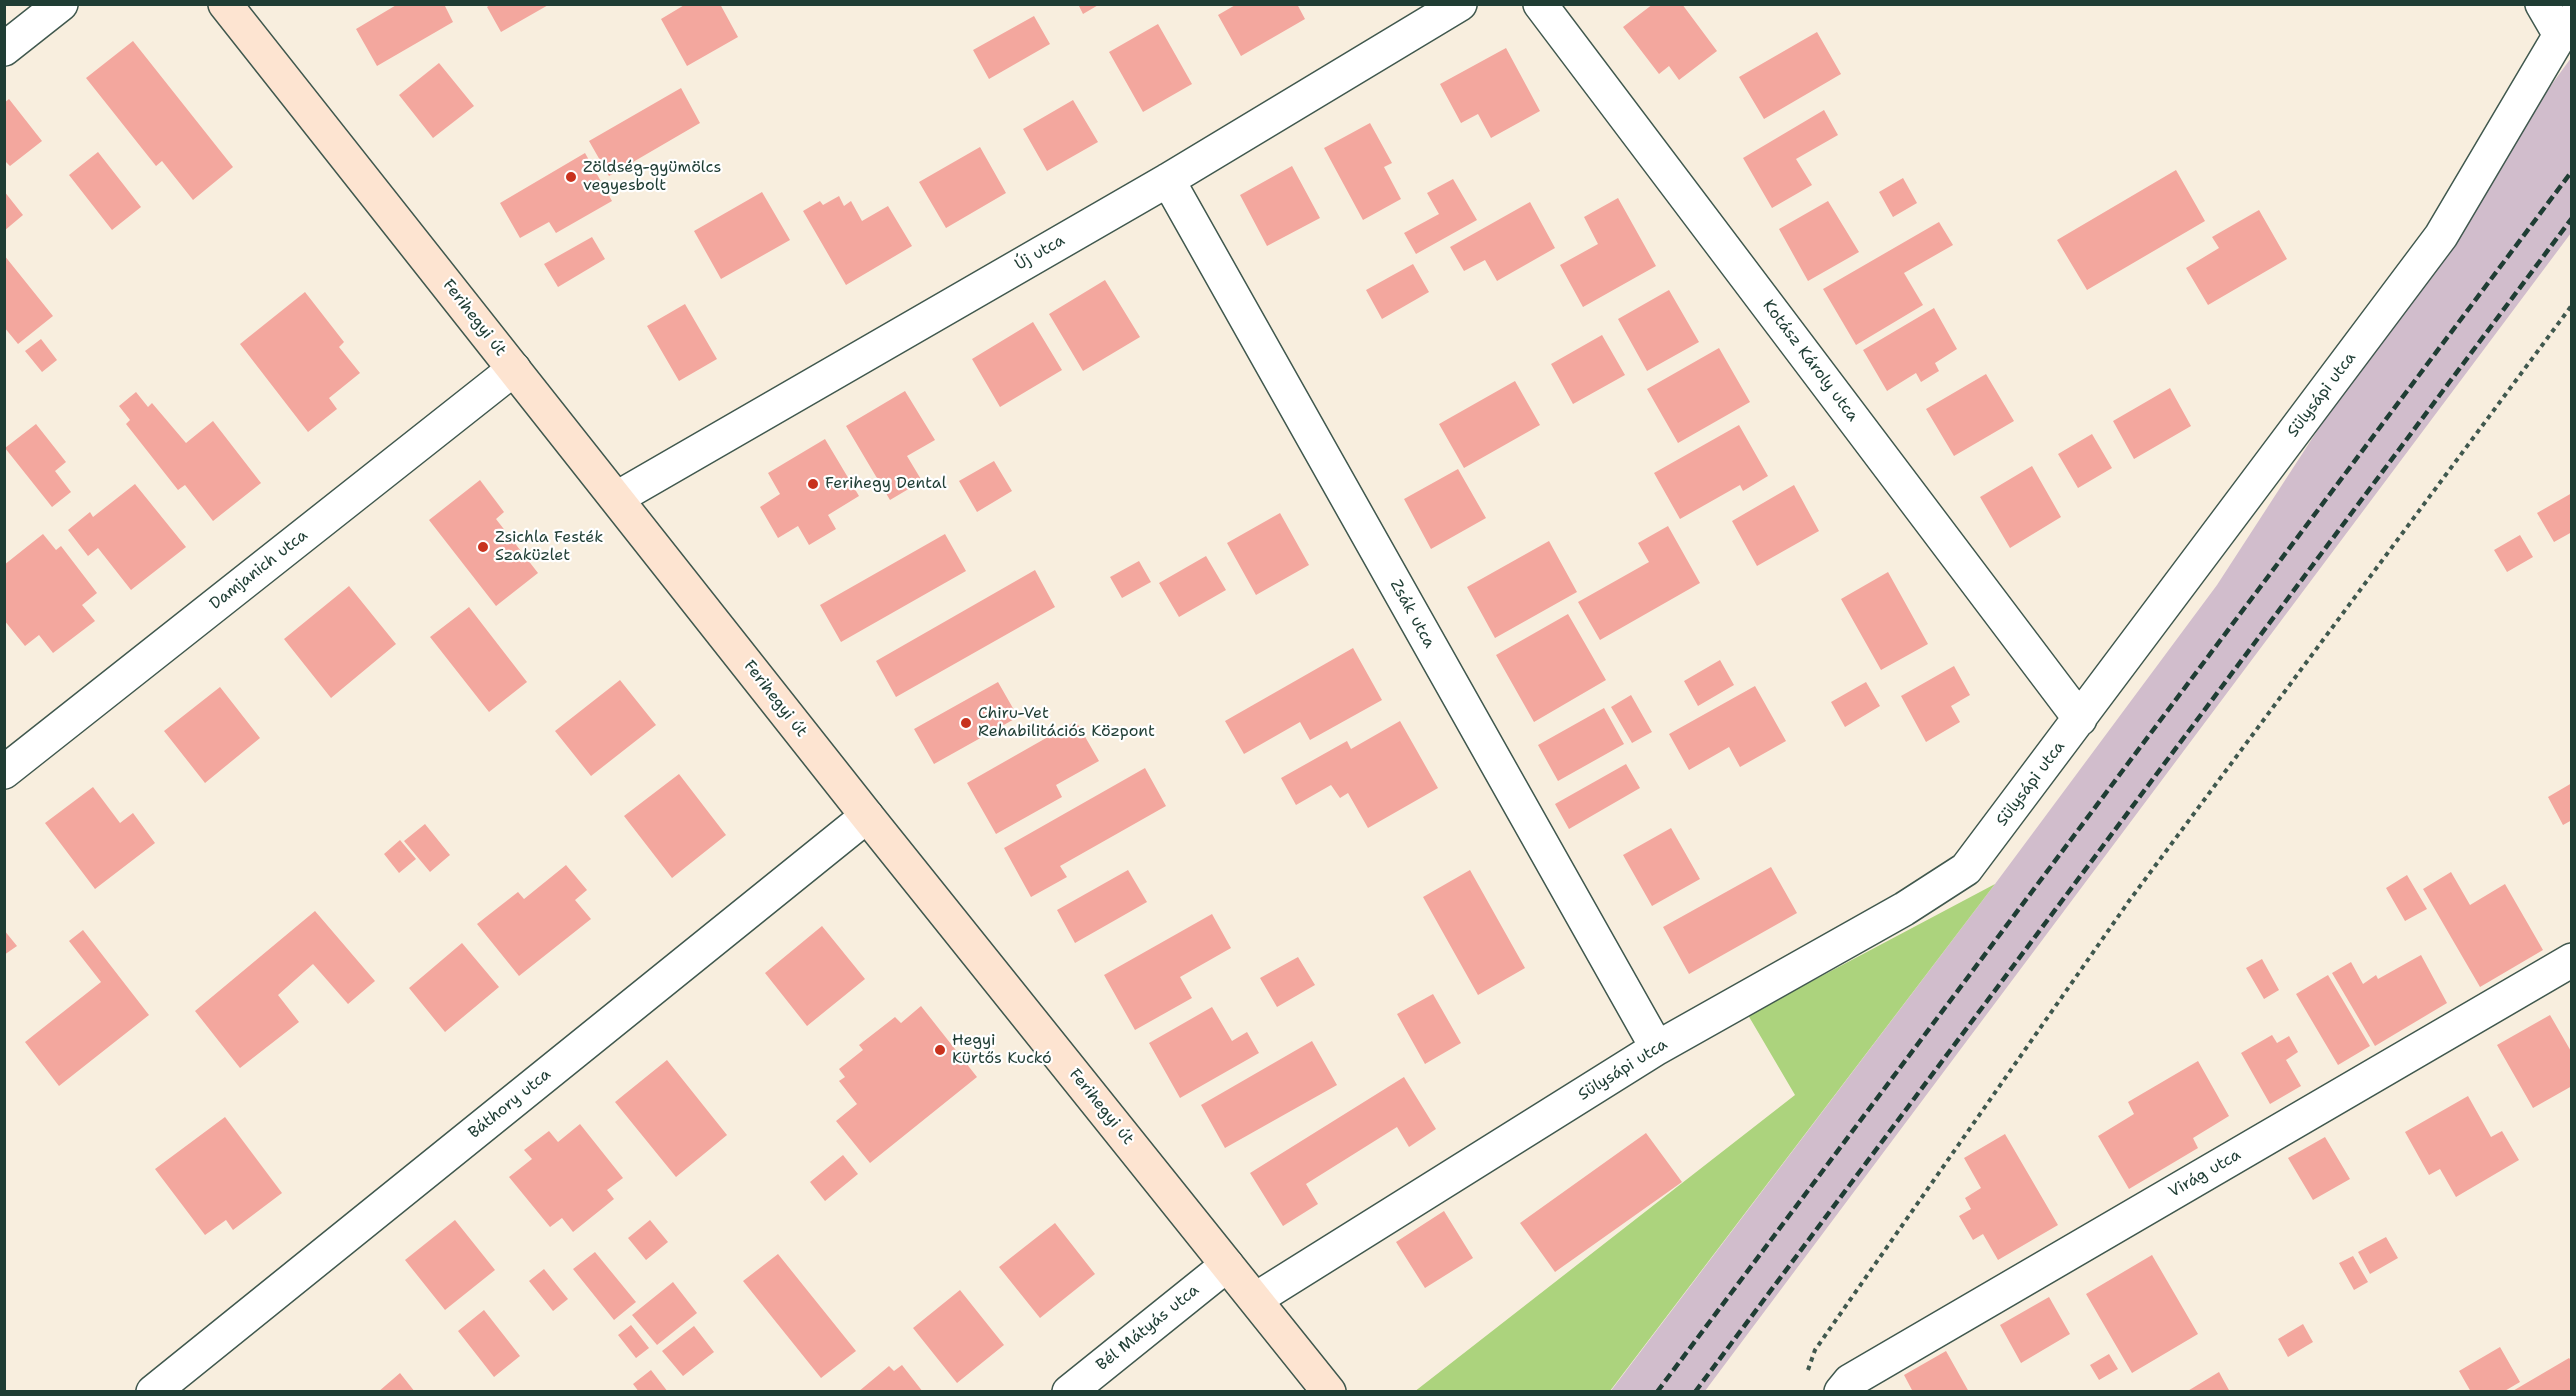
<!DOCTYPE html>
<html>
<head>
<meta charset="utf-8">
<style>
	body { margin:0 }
	#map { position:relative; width:2576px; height:1396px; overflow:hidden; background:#f8eede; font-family:"Shantell Sans",sans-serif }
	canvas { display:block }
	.frame { position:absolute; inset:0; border:6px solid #1f3d34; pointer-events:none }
</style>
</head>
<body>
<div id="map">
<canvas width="2576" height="1396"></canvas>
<div class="frame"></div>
</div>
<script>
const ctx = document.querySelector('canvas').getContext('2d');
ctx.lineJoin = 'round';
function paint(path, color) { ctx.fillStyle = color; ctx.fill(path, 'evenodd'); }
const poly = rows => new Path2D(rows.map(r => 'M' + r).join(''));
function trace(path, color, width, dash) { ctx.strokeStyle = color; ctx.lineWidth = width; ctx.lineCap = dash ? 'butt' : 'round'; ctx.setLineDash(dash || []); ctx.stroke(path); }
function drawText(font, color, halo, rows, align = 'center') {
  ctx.font = font + ' "Shantell Sans",sans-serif'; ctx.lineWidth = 4.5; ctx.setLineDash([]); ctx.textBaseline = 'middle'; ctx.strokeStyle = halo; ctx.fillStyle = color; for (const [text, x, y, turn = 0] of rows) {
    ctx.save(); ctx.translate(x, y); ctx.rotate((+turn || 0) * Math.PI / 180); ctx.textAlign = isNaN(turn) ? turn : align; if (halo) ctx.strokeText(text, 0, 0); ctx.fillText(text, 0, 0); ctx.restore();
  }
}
paint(poly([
	[2571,58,2571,233,1705,1391,1610,1392,1995,884,2217,585,2467,200]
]), '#d1bdcc');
paint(poly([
	[1995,884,1610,1391,1414,1392,1795,1095,1748,1015]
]), '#acd37d');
paint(poly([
	[398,4,444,4,453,22,377,66,356,29],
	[491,4,550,4,501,32,487,7],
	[686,4,720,4,738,37,687,66,661,19],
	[1078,4,1100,4,1083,14],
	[1237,4,1297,4,1305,19,1241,56,1218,15],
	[1653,4,1682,4,1717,51,1679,80,1669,66,1659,74,1623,27],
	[1034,16,1050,44,989,79,973,50],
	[1158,24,1192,84,1143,112,1109,52],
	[1817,32,1841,74,1764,119,1739,77],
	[133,41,233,167,193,200,162,161,156,166,86,78],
	[1506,48,1540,111,1491,138,1478,114,1461,123,1440,84],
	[439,63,474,106,433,138,399,95],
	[681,88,700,123,609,176,589,141],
	[9,99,42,141,10,166,4,160,4,103],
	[1073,100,1098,142,1047,171,1023,129],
	[1824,110,1838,135,1796,159,1812,185,1772,208,1743,158],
	[1370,123,1392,163,1384,167,1401,199,1363,220,1324,148],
	[980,147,1006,193,946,228,919,182],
	[98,152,141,207,112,230,69,175],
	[585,153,612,201,556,233,549,222,520,238,500,203],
	[1292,166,1320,218,1267,246,1240,195],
	[2176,170,2205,221,2087,290,2057,240],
	[1903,178,1917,203,1893,217,1879,192],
	[1453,179,1477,220,1416,254,1404,233,1439,214,1427,193],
	[4,191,23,215,4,231],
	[762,192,790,240,721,279,694,231],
	[839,196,844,206,851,201,862,221,888,206,912,246,846,285,803,211,820,201,823,205],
	[1618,198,1656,266,1583,307,1560,265,1598,244,1584,217],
	[1828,201,1859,252,1808,281,1779,229],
	[1530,202,1555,248,1497,281,1485,260,1464,271,1450,247],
	[2259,210,2287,259,2208,305,2186,268,2219,248,2212,237],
	[1939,222,1953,245,1904,273,1923,305,1856,345,1823,289],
	[592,237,605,259,558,287,544,264],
	[4,255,53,316,18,344,4,327],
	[1413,264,1429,292,1382,319,1366,290],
	[1105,280,1140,337,1083,371,1049,314],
	[1669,290,1699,342,1647,371,1618,319],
	[305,292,344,342,339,347,360,373,329,398,337,409,308,432,240,344],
	[685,304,717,359,679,381,647,326],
	[1934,308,1957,349,1935,363,1939,371,1921,382,1916,373,1887,391,1863,350],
	[1033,322,1062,370,1000,407,972,359],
	[1602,335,1625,375,1573,404,1551,364],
	[41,339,57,360,42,372,25,351],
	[1719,348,1750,402,1678,443,1647,389],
	[1986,374,2014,421,1954,456,1926,409],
	[1515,381,1540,425,1464,468,1439,424],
	[2170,388,2191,426,2134,459,2113,421],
	[905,391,935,440,907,456,922,481,890,500,846,426],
	[136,392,148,407,152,403,186,443,213,421,261,483,213,521,185,485,178,490,126,424,130,420,119,406],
	[36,424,66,462,55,471,71,492,52,507,5,448],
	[1739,425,1768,476,1743,491,1740,485,1680,519,1654,473],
	[2092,434,2112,468,2078,488,2058,454],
	[825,439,859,496,828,515,836,529,809,545,798,526,778,538,760,507,780,494,768,473],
	[994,461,1012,491,977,512,959,481],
	[2032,466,2061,517,2010,548,1980,497],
	[1458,469,1486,518,1431,549,1404,499],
	[480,480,504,512,496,519,538,573,496,606,429,520],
	[135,484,186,547,131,590,98,548,88,556,68,530,90,512,93,517],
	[1794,485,1819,531,1757,566,1732,521],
	[2572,493,2572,532,2554,542,2537,513],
	[1280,513,1309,565,1256,595,1227,543],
	[1668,526,1700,583,1600,640,1578,602,1649,562,1638,543],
	[43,534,56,550,61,546,97,593,82,605,95,621,53,653,39,635,25,646,4,620,4,565],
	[945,534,966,571,841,642,820,605],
	[2520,535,2533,557,2507,572,2494,550],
	[1549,541,1577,592,1495,638,1467,587],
	[1206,556,1226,590,1179,617,1159,583],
	[1139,561,1151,582,1122,598,1110,577],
	[1035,570,1055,607,896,697,876,661],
	[1888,572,1928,644,1881,670,1841,599],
	[349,586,396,644,331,698,284,639],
	[469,607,527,682,489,712,430,637],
	[1568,614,1606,680,1534,722,1496,655],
	[1353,648,1382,700,1310,740,1300,722,1244,754,1225,721],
	[1720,660,1734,685,1698,706,1684,681],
	[1954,666,1970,695,1951,706,1960,722,1926,742,1901,696],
	[620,680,656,725,591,776,555,731],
	[998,682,1018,717,934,764,914,729],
	[1866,682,1880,706,1845,727,1831,702],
	[1755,686,1786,741,1740,767,1729,747,1689,770,1669,734],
	[220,687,260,738,205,783,164,731],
	[1631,695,1652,732,1632,743,1611,707],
	[1604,708,1624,744,1558,781,1538,745],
	[1076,721,1099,761,1056,785,1062,797,996,834,967,783],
	[1400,721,1438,788,1368,828,1348,793,1340,798,1331,785,1296,805,1281,778,1347,741,1351,749],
	[1626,764,1640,788,1569,829,1555,804],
	[1145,768,1166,806,1060,866,1067,877,1031,897,1004,848],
	[679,774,726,835,672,878,624,816],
	[2572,783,2572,820,2563,825,2548,797],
	[93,787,120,823,133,813,155,843,95,889,45,823],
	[425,824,450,855,430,872,404,841],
	[1671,828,1700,879,1652,906,1623,855],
	[400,840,416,859,399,873,384,854],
	[566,865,587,890,575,900,591,919,519,976,477,924,518,892,524,899],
	[1771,867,1797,913,1689,974,1663,927],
	[1128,870,1147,902,1075,943,1057,910],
	[1470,870,1525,968,1478,995,1423,897],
	[2451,872,2470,905,2505,884,2543,950,2480,987,2423,889],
	[2407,875,2427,909,2405,921,2386,888],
	[315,911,375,981,348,1004,313,964,278,995,299,1022,240,1068,195,1011],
	[1212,914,1231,948,1180,977,1192,998,1135,1030,1104,975],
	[822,926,865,979,807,1026,765,973],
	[4,930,17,946,4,955],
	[83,930,149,1015,59,1086,25,1042,101,982,69,941],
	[462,943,499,987,445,1032,409,988],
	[2421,955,2447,1003,2375,1046,2332,973,2351,962,2363,984,2376,975,2378,979],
	[1298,957,1315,985,1277,1007,1260,978],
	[2262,959,2279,990,2264,999,2246,968],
	[2328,975,2370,1046,2338,1065,2296,994],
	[1433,994,1461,1043,1425,1064,1397,1014],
	[921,1006,977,1077,870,1163,836,1121,857,1104,839,1081,845,1077,839,1069,863,1050,859,1045,895,1017,901,1023],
	[1212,1007,1232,1041,1247,1032,1259,1053,1180,1098,1149,1043],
	[2550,1015,2572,1053,2572,1086,2533,1108,2497,1045],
	[2272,1035,2277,1043,2289,1036,2298,1052,2286,1060,2301,1086,2270,1104,2241,1053],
	[1312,1041,1337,1085,1225,1148,1201,1105],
	[667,1060,727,1135,676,1177,615,1102],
	[2198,1061,2229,1116,2193,1138,2198,1148,2129,1189,2098,1136,2134,1114,2128,1102],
	[1404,1077,1436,1129,1409,1147,1397,1127,1306,1184,1318,1204,1283,1226,1250,1173],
	[2468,1096,2491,1137,2502,1131,2519,1160,2456,1197,2440,1169,2429,1175,2405,1132],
	[225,1117,282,1193,233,1230,226,1220,205,1235,155,1169],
	[580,1124,623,1178,607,1190,614,1199,573,1232,562,1218,550,1227,509,1177,532,1159,524,1150,549,1131,558,1142],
	[1646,1133,1682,1182,1555,1272,1520,1223],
	[2005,1134,2058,1225,1998,1260,1983,1234,1973,1240,1959,1216,1971,1209,1965,1198,1981,1188,1964,1158],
	[2325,1137,2350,1179,2313,1200,2288,1158],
	[843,1155,858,1174,825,1201,810,1182],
	[1444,1211,1473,1258,1425,1288,1396,1242],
	[455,1220,495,1270,445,1310,405,1260],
	[650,1220,668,1242,646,1260,628,1238],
	[1055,1223,1095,1274,1040,1318,999,1267],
	[2386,1237,2398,1258,2370,1274,2358,1252],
	[595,1252,636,1302,614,1320,573,1269],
	[778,1254,856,1351,821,1378,743,1281],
	[2152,1255,2198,1334,2132,1373,2086,1294],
	[2353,1256,2368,1282,2354,1290,2339,1263],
	[544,1269,568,1299,553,1311,529,1281],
	[673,1282,697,1313,657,1345,632,1315],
	[960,1290,1004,1345,957,1383,913,1328],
	[2049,1297,2070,1334,2021,1363,2000,1325],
	[484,1310,520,1356,494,1377,458,1331],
	[2303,1324,2313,1342,2288,1357,2278,1339],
	[631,1325,649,1348,636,1358,618,1335],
	[694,1326,714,1352,683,1376,662,1351],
	[2500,1347,2520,1382,2503,1392,2471,1392,2459,1371],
	[1946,1351,1969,1392,1913,1392,1904,1375],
	[2109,1354,2118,1369,2099,1380,2090,1365],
	[2569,1358,2572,1362,2572,1392,2511,1392],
	[902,1365,923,1392,858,1392,889,1366,894,1371],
	[651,1370,668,1392,639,1392,633,1384],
	[2219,1372,2230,1392,2186,1392],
	[400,1373,415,1392,378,1392]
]), '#f3a79e');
const street = poly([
	[1540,4,2080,719],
	[2542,4,2560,35],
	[4,49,61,4],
	[1168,180,1657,1048],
	[617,498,1168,180,1460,4],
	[4,772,514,369],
	[1256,1299,1657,1048,1904,909,1966,869,2441,236,2560,35,2572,20],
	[153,1392,867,816],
	[1069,1392,1227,1265],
	[1841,1392,1850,1381,2572,960]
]);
const secondary = poly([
	[225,4,867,816,1329,1392]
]);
trace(street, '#40584e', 36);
trace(secondary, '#40584e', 36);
trace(poly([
	[1808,1370,1815,1350,2129,901,2572,305]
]), '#40584e', 4, [4.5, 4.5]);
trace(street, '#fff', 33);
trace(secondary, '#fde4d1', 33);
trace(poly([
	[1657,1392,2572,171],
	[1695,1392,2572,218]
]), '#1f3d34', 4.5, [9, 4.5]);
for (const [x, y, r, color] of [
	[571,177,6,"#c8321e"],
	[813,484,6,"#c8321e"],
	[483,547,6,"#c8321e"],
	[966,723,6,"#c8321e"],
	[940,1050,6,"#c8321e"]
]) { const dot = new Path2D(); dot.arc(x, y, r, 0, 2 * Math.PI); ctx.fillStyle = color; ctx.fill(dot); trace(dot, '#fff', 2); }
drawText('16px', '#1f3d34', '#fff', [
	["Zöldség-gyümölcs",583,168],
	["vegyesbolt",583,186],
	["Ferihegy Dental",825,484],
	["Zsichla Festék",495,538],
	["Szaküzlet",495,556],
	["Chiru-Vet",978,714],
	["Rehabilitációs Központ",978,732],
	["Hegyi",952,1041],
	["Kürtős Kuckó",952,1059]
], 'left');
drawText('16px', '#1f3d34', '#fff', [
	["Új utca",1040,253,-30],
	["Ferihegyi út",474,318,52],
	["Kotász Károly utca",1810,361,53],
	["Sülysápi utca",2322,395,-53],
	["Damjanich utca",259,570,-38],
	["Zsák utca",1412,614,61],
	["Ferihegyi út",775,699,52],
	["Sülysápi utca",2031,784,-53],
	["Sülysápi utca",1623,1070,-32],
	["Báthory utca",510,1104,-39],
	["Ferihegyi út",1101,1107,51],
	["Virág utca",2205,1174,-30],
	["Bél Mátyás utca",1148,1328,-39]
]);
</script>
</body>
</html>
